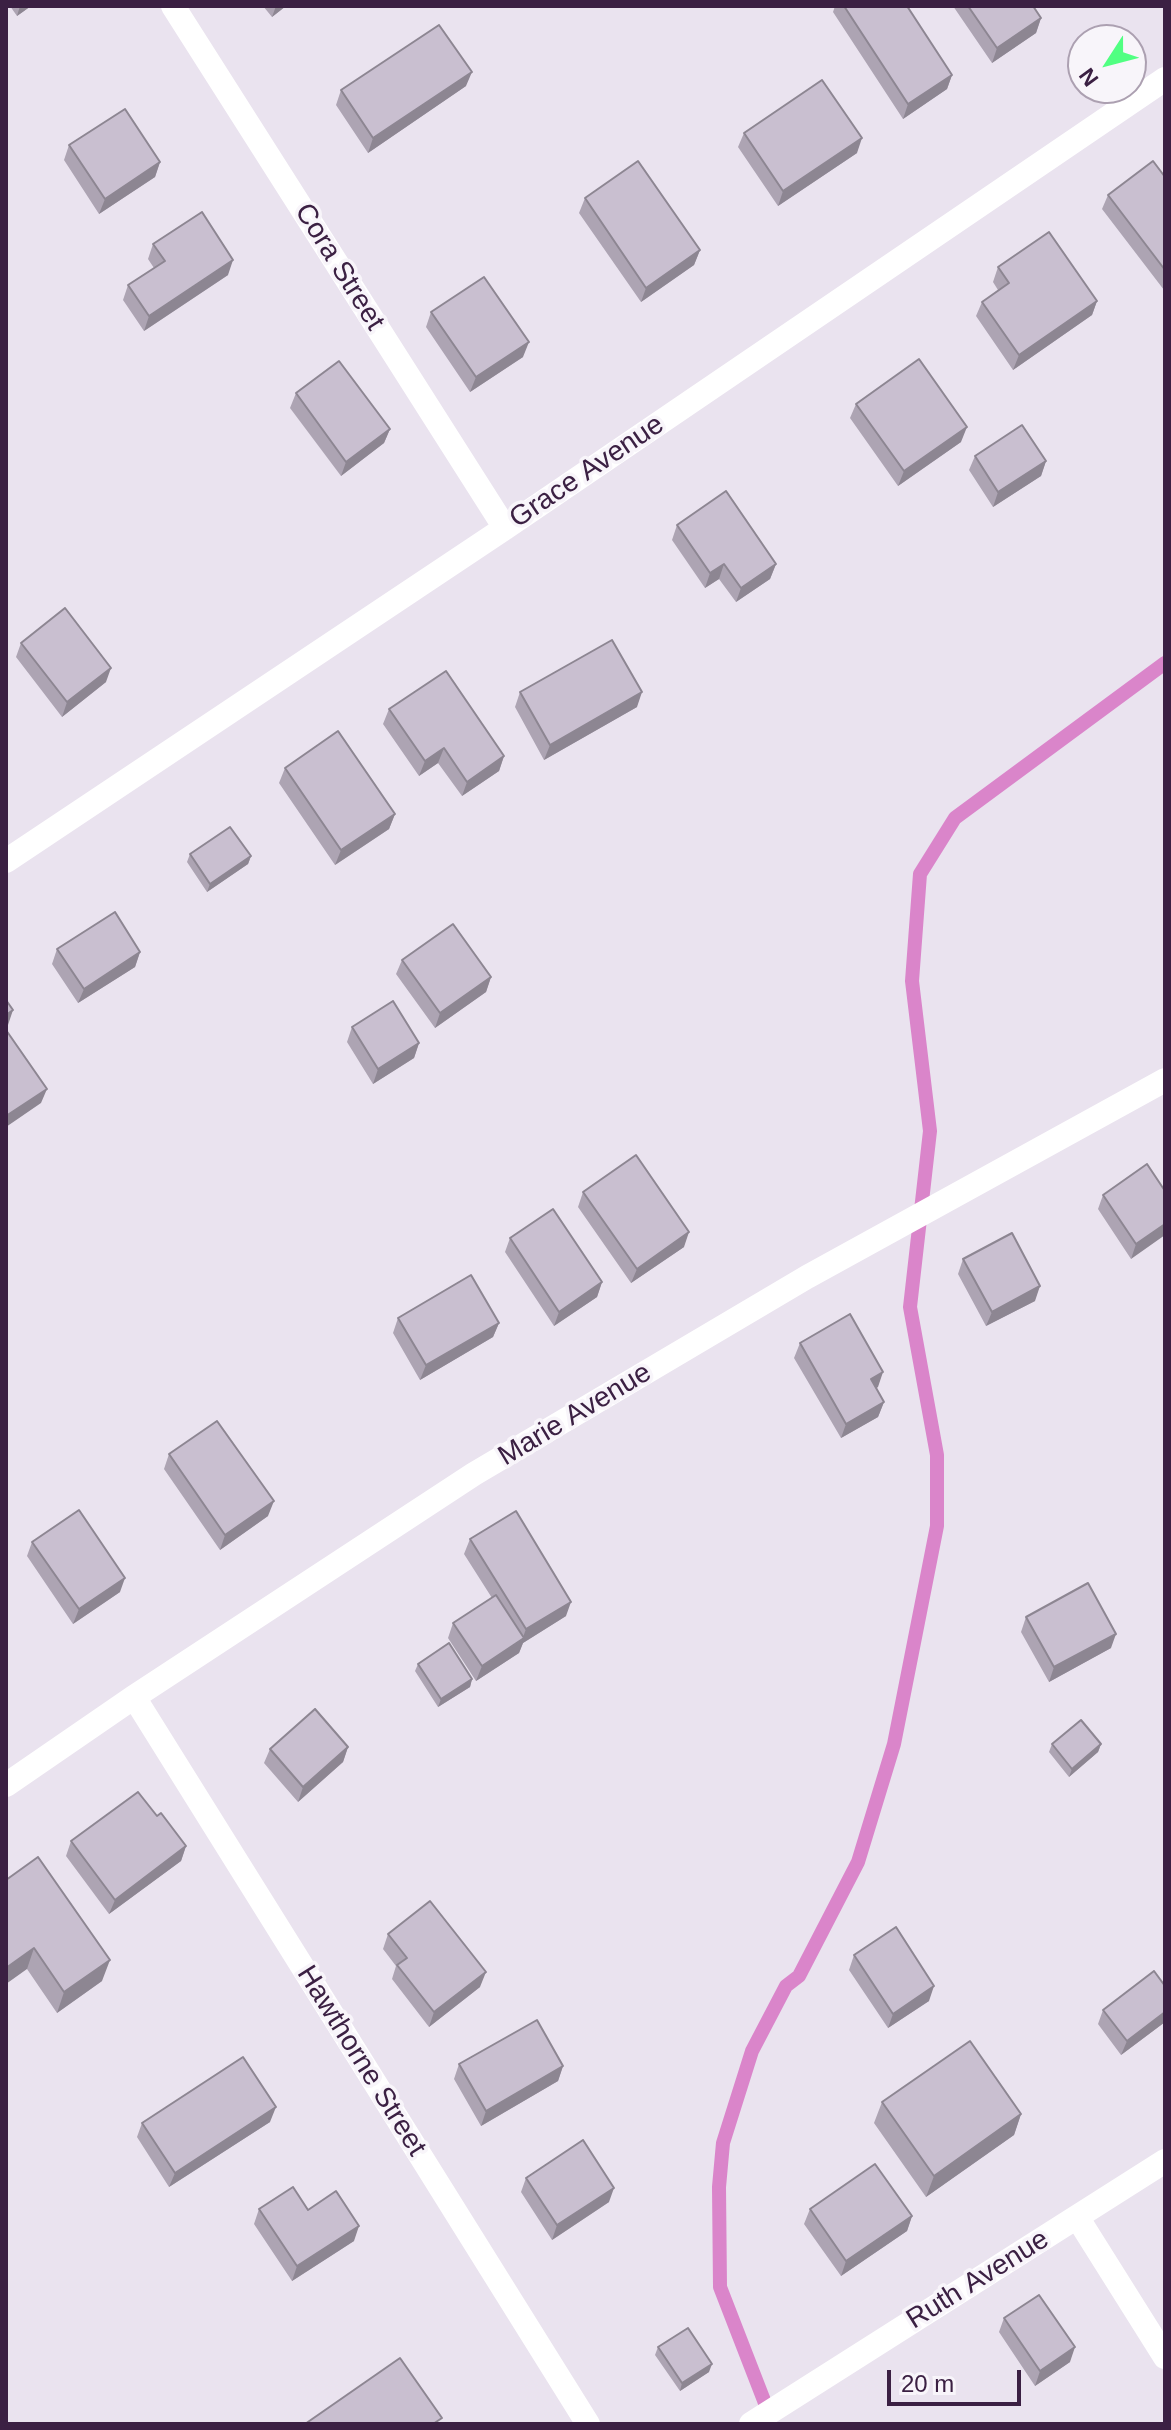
<!DOCTYPE html>
<html>
<head>
<meta charset="utf-8">
<style>
	body { margin:0 }
	#map { position:relative; width:1171px; height:2430px; overflow:hidden; background:#eae3ef; font-family:Helvetica,sans-serif }
	canvas { display:block }
	.frame { position:absolute; inset:0; border:8px solid #3b2043; pointer-events:none }
	.north { position:absolute; left:1067px; top:24px; width:80px; height:80px; box-sizing:border-box; background:#f8f5fa; border:2px solid #aca0b1; border-radius:50%; rotate:234deg; font-size:22px; font-weight:700; line-height:32px; text-align:center; color:#3b2043 }
	.north::after { content:''; display:block; margin:auto; width:28px; height:36px; background:#51ff82; clip-path:polygon(50% 0,100% 100%,50% 72%,0 100%) }
	.scale { position:absolute; left:887px; top:2370px; width:134px; height:36px; box-sizing:border-box; border:4px solid #3b2043; border-top:0; padding-left:10px; font-size:24px; line-height:28px; white-space:nowrap; color:#3b2043; -webkit-text-stroke:6px #f8f5fa; paint-order:stroke }
</style>
</head>
<body>
<div id="map">
<canvas width="1171" height="2430"></canvas>
<div class="frame"></div>
<div class="north">N</div>
<div class="scale">20 m</div>
</div>
<script>
const ctx = document.querySelector('canvas').getContext('2d');
ctx.lineJoin = 'round';
const poly = rows => new Path2D(rows.map(r => 'M' + r).join(''));
function trace(path, color, width, dash) { ctx.strokeStyle = color; ctx.lineWidth = width; ctx.lineCap = dash ? 'butt' : 'round'; ctx.setLineDash(dash || []); ctx.stroke(path); }
function paint(path, color) { ctx.fillStyle = color; ctx.fill(path, 'evenodd'); }
function drawText(font, color, halo, rows, align = 'center') {
  ctx.font = font + ' Helvetica,sans-serif'; ctx.lineWidth = 7; ctx.setLineDash([]); ctx.textBaseline = 'middle'; ctx.strokeStyle = halo; ctx.fillStyle = color; for (const [text, x, y, turn = 0] of rows) {
    ctx.save(); ctx.translate(x, y); ctx.rotate((+turn || 0) * Math.PI / 180); ctx.textAlign = isNaN(turn) ? turn : align; if (halo) ctx.strokeText(text, 0, 0); ctx.fillText(text, 0, 0); ctx.restore();
  }
}
trace(poly([
	[770,2416,720,2287,719,2187,723,2143,752,2051,786,1986,799,1976,858,1862,894,1744,937,1526,937,1455,910,1307,930,1131,912,981,920,874,955,818,1165,663]
]), '#da85ca', 14);
trace(poly([
	[173,6,505,528],
	[6,861,505,528,1165,79],
	[134,1697,588,2424],
	[6,1785,134,1697,474,1474,807,1277,1165,1080],
	[1077,2217,1165,2357],
	[751,2424,1165,2161]
]), '#fff', 24);
paint(poly([
	[10,6,31,6,17,16],
	[263,6,286,6,272,17],
	[835,6,907,6,952,75,947,89,903,119,833,12],
	[953,6,1033,6,1041,18,1036,33,992,63],
	[466,86,368,153,336,105,341,90],
	[744,133,857,153,778,206,738,147],
	[69,145,160,162,155,177,99,214,64,160],
	[1165,177,1165,289,1164,290,1102,209,1108,195],
	[585,198,700,250,694,265,641,302,579,213],
	[153,244,228,275,144,331,123,300,128,285,154,268,148,259],
	[998,267,1097,301,1092,315,1013,370,976,316,982,302,998,290,993,282],
	[431,312,523,357,470,392,426,327],
	[296,393,390,429,384,443,341,476,290,408],
	[856,404,961,442,898,486,850,418],
	[975,456,1046,461,1041,476,993,507,969,470],
	[677,525,776,564,770,579,736,602,719,579,705,588,672,540],
	[21,643,106,682,62,717,16,657],
	[520,692,637,707,544,760,515,707],
	[389,709,504,756,499,771,462,796,438,763,419,776,383,724],
	[285,768,395,814,389,829,335,865,279,783],
	[190,854,251,856,248,864,207,892,187,862],
	[57,949,140,952,135,967,78,1003,52,964],
	[402,960,491,977,486,992,435,1028,396,974],
	[352,1027,419,1043,414,1058,373,1084,347,1042],
	[1165,1191,1131,1259,1098,1209,1103,1195],
	[583,1192,684,1247,631,1283,578,1207],
	[510,1238,602,1282,597,1297,554,1326,505,1252],
	[963,1259,1035,1301,986,1326,958,1274],
	[398,1318,499,1323,493,1337,420,1380,393,1333],
	[800,1343,878,1387,876,1388,884,1402,878,1417,841,1438,794,1358],
	[169,1454,268,1516,220,1550,164,1469],
	[470,1539,566,1616,523,1643,519,1653,476,1681,448,1638,453,1623,492,1598,464,1554],
	[32,1542,120,1592,73,1624,27,1556],
	[1026,1617,1111,1648,1049,1682,1021,1632],
	[418,1664,472,1679,470,1687,438,1707,415,1671],
	[1052,1744,1101,1744,1098,1752,1069,1777,1049,1752],
	[348,1747,343,1762,298,1802,264,1763,270,1749],
	[71,1841,186,1846,181,1861,109,1914,66,1856],
	[6,1880,102,1981,57,2013,27,1969],
	[388,1934,480,1987,429,2027,392,1979,396,1966,383,1949],
	[854,1955,929,2001,888,2028,849,1970],
	[1165,1986,1165,2022,1121,2055,1098,2024,1103,2010],
	[459,2064,563,2066,558,2081,481,2126,454,2079],
	[882,2102,1021,2114,1014,2135,926,2197,874,2123],
	[270,2122,169,2187,137,2137,142,2123],
	[526,2178,609,2202,552,2240,521,2192],
	[259,2209,308,2210,354,2241,292,2281,254,2224],
	[810,2209,912,2216,907,2231,841,2276,804,2224],
	[1004,2318,1070,2362,1035,2386,999,2332],
	[658,2347,709,2372,680,2391,655,2355]
]), '#ada4b3');
paint(poly([
	[20,6,31,6,17,16],
	[276,6,286,6,272,17],
	[1041,18,1036,33,992,63,997,48],
	[472,72,466,86,368,153,373,138],
	[952,75,947,89,903,119,908,104],
	[862,138,857,153,778,206,783,191],
	[160,162,155,177,99,214,105,199],
	[700,250,694,265,641,302,646,288],
	[233,260,228,275,144,331,149,316],
	[1097,301,1092,315,1013,370,1019,355],
	[529,342,523,357,470,392,476,377],
	[967,427,961,442,898,486,904,471],
	[390,429,384,443,341,476,346,462],
	[1046,461,1041,476,993,507,998,492],
	[724,564,719,579,705,588,710,573],
	[776,564,770,579,736,602,741,588],
	[111,668,106,682,62,717,67,702],
	[642,692,637,707,544,760,550,745],
	[444,748,438,763,419,776,425,761],
	[504,756,499,771,462,796,467,782],
	[395,814,389,829,335,865,341,850],
	[251,856,248,864,207,892,210,884],
	[140,952,135,967,78,1003,84,989],
	[491,977,486,992,435,1028,440,1013],
	[13,1010,8,1025,6,1026,6,1015],
	[419,1043,414,1058,373,1084,378,1069],
	[47,1089,41,1103,6,1127,6,1116],
	[1165,1224,1165,1235,1131,1259,1136,1244],
	[689,1232,684,1247,631,1283,637,1269],
	[602,1282,597,1297,554,1326,559,1312],
	[1040,1286,1035,1301,986,1326,992,1312],
	[499,1323,493,1337,420,1380,426,1365],
	[883,1372,878,1387,865,1394,871,1379],
	[884,1402,878,1417,841,1438,846,1424],
	[274,1501,268,1516,220,1550,225,1535],
	[125,1578,120,1592,73,1624,79,1609],
	[571,1602,566,1616,523,1643,519,1653,476,1681,482,1666,522,1640,526,1629],
	[1116,1634,1111,1648,1049,1682,1054,1667],
	[472,1679,470,1687,438,1707,441,1699],
	[1101,1744,1098,1752,1069,1777,1072,1769],
	[348,1747,343,1762,298,1802,303,1787],
	[186,1846,181,1861,109,1914,115,1900],
	[34,1948,27,1969,6,1984,6,1968],
	[110,1960,102,1981,57,2013,64,1992],
	[486,1972,480,1987,429,2027,434,2012],
	[934,1986,929,2001,888,2028,893,2014],
	[1165,2012,1165,2022,1121,2055,1127,2041],
	[563,2066,558,2081,481,2126,486,2111],
	[276,2107,270,2122,169,2187,175,2173],
	[1021,2114,1014,2135,926,2197,934,2176],
	[614,2188,609,2202,552,2240,557,2225],
	[912,2216,907,2231,841,2276,846,2261],
	[359,2226,354,2241,292,2281,297,2266],
	[1075,2347,1070,2362,1035,2386,1040,2371],
	[712,2364,709,2372,680,2391,682,2383]
]), '#8d8692');
const building = poly([
	[844,6,907,6,952,75,908,104,844,6],
	[968,6,1033,6,1041,18,997,48,968,6],
	[439,25,472,72,373,138,341,90,439,25],
	[822,80,862,138,783,191,744,133,822,80],
	[125,109,160,162,105,199,69,145,125,109],
	[638,161,700,250,646,288,585,198,638,161],
	[1153,161,1165,177,1165,270,1108,195,1153,161],
	[202,212,233,260,149,316,128,285,165,261,153,244,202,212],
	[1049,232,1097,301,1019,355,982,302,1009,283,998,267,1049,232],
	[484,277,529,342,476,377,431,312,484,277],
	[919,359,967,427,904,471,856,404,919,359],
	[339,361,390,429,346,462,296,393,339,361],
	[1022,425,1046,461,998,492,975,456,1022,425],
	[726,491,776,564,741,588,724,564,710,573,677,525,726,491],
	[65,608,111,668,67,702,21,643,65,608],
	[612,640,642,692,550,745,520,692,612,640],
	[446,671,504,756,467,782,444,748,425,761,389,709,446,671],
	[338,731,395,814,341,850,285,768,338,731],
	[230,827,251,856,210,884,190,854,230,827],
	[115,912,140,952,84,989,57,949,115,912],
	[453,924,491,977,440,1013,402,960,453,924],
	[6,1000,13,1010,6,1015,6,1000],
	[393,1001,419,1043,378,1069,352,1027,393,1001],
	[6,1030,47,1089,6,1116,6,1030],
	[636,1155,689,1232,637,1269,583,1192,636,1155],
	[1147,1164,1165,1191,1165,1224,1136,1244,1103,1195,1147,1164],
	[553,1209,602,1282,559,1312,510,1238,553,1209],
	[1012,1233,1040,1286,992,1312,963,1259,1012,1233],
	[471,1275,499,1323,426,1365,398,1318,471,1275],
	[850,1314,883,1372,871,1379,884,1402,846,1424,800,1343,850,1314],
	[217,1421,274,1501,225,1535,169,1454,217,1421],
	[79,1510,125,1578,79,1609,32,1542,79,1510],
	[516,1511,571,1602,526,1629,470,1539,516,1511],
	[1088,1583,1116,1634,1054,1667,1026,1617,1088,1583],
	[496,1595,524,1638,482,1666,453,1623,496,1595],
	[449,1643,472,1679,441,1699,418,1664,449,1643],
	[315,1709,348,1747,303,1787,270,1749,315,1709],
	[1081,1720,1101,1744,1072,1769,1052,1744,1081,1720],
	[138,1792,157,1816,161,1813,186,1846,115,1900,71,1841,138,1792],
	[38,1857,110,1960,64,1992,34,1948,6,1968,6,1880,38,1857],
	[430,1901,486,1972,434,2012,397,1965,407,1958,388,1934,430,1901],
	[896,1927,934,1986,893,2014,854,1955,896,1927],
	[1154,1971,1165,1986,1165,2012,1127,2041,1103,2010,1154,1971],
	[537,2020,563,2066,486,2111,459,2064,537,2020],
	[970,2041,1021,2114,934,2176,882,2102,970,2041],
	[243,2057,276,2107,175,2173,142,2123,243,2057],
	[583,2140,614,2188,557,2225,526,2178,583,2140],
	[875,2164,912,2216,846,2261,810,2209,875,2164],
	[293,2187,308,2210,336,2191,359,2226,297,2266,259,2209,293,2187],
	[1039,2295,1075,2347,1040,2371,1004,2318,1039,2295],
	[688,2328,712,2364,682,2383,658,2347,688,2328],
	[400,2358,442,2418,433,2424,305,2424,400,2358]
]);
paint(building, '#c9bfd0');
trace(building, '#8d8692', 2);
drawText('28px', '#3b2043', '#f8f5fa', [
	["Cora Street",339,267,58],
	["Grace Avenue",587,472,-34],
	["Marie Avenue",575,1415,-31],
	["Hawthorne Street",361,2061,58],
	["Ruth Avenue",978,2280,-32]
]);
</script>
</body>
</html>
